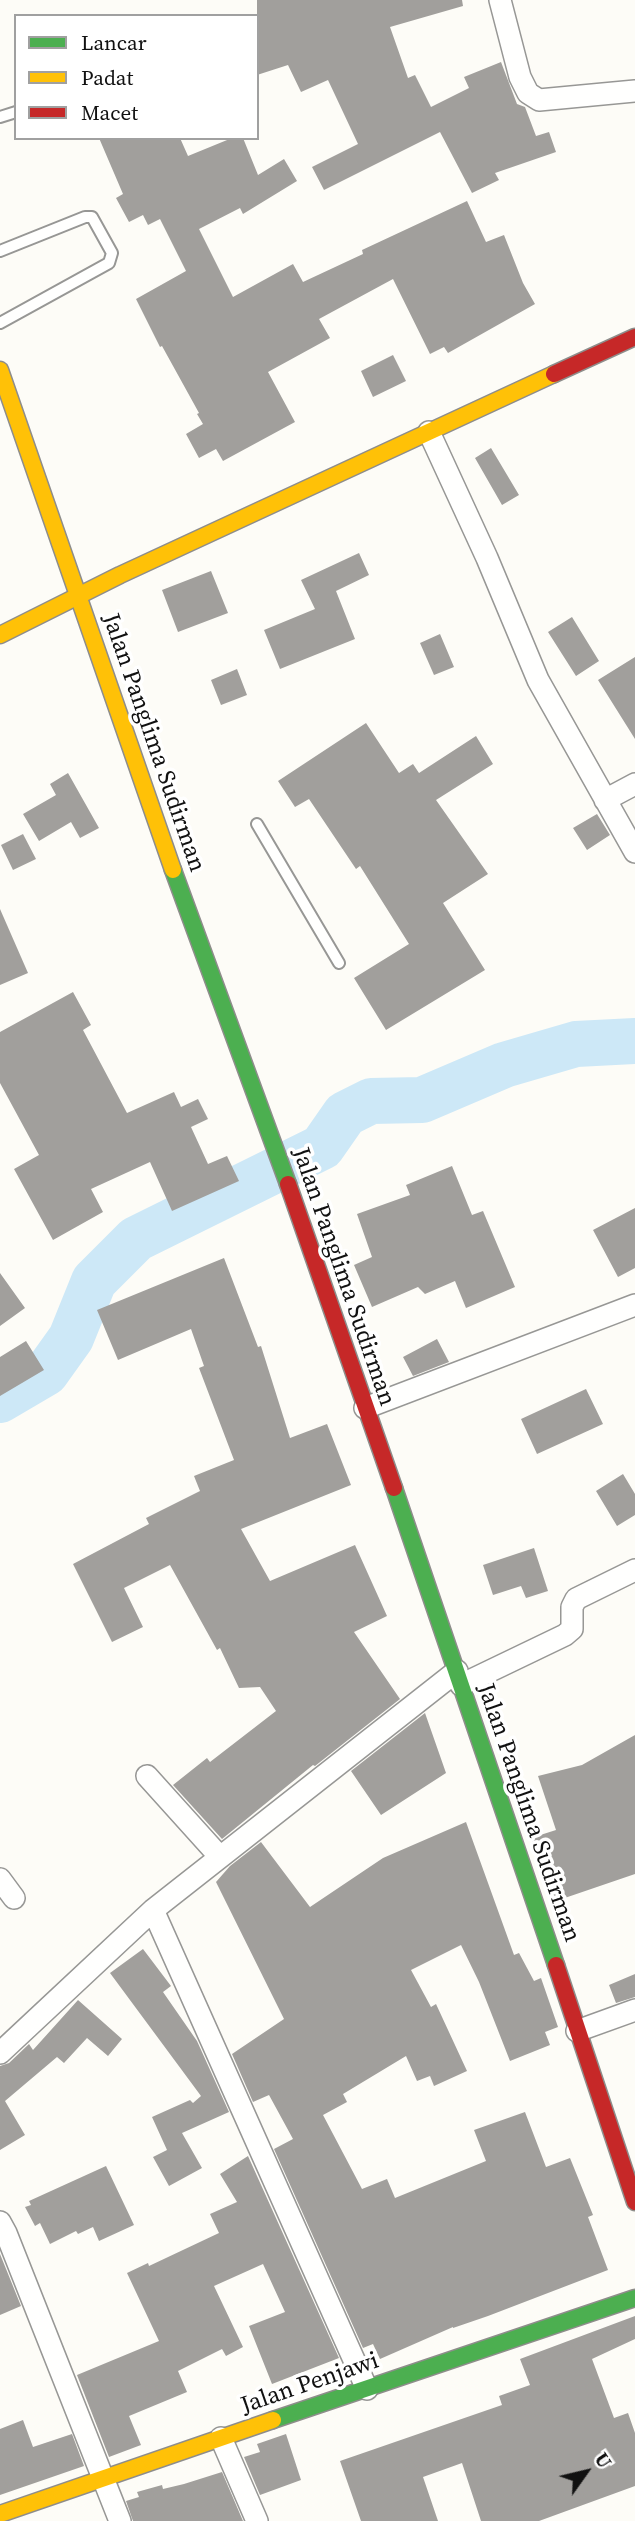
<!DOCTYPE html>
<html>
<head>
<meta charset="utf-8">
<style>
	body { margin:0 }
	#map { position:relative; width:635px; height:2521px; overflow:hidden; background:#fdfcf7; font-family:"Source Serif 4",serif }
	canvas { display:block }
	.legend { position:absolute; left:14px; top:14px; width:245px; height:126px; box-sizing:border-box; background:#fff; border:2px solid #a0a0a0; margin:0; padding:9px 12px; list-style:none; font-size:21px; color:#111 }
	.legend li { display:flex; align-items:center; gap:14px; height:35px }
	.legend b { width:35px; border:2px solid #a0a0a0 }
	.north { position:absolute; left:551px; top:2437px; width:70px; height:70px; -webkit-text-stroke:5px #fff; paint-order:stroke; rotate:56deg; font-size:19px; font-weight:700; line-height:28px; text-align:center; color:#111 }
	.north::after { content:''; display:block; margin:auto; width:24px; height:32px; background:#111; clip-path:polygon(50% 0,100% 100%,50% 72%,0 100%) }
</style>
</head>
<body>
<div id="map">
<canvas width="635" height="2521"></canvas>
<ul class="legend">
<li><b style="height:9px;background:#4caf50"></b>Lancar</li>
<li><b style="height:9px;background:#ffc107"></b>Padat</li>
<li><b style="height:9px;background:#c62828"></b>Macet</li>
</ul>
<div class="north">U</div>
</div>
<script>
const ctx = document.querySelector('canvas').getContext('2d');
ctx.lineJoin = 'round';
const poly = rows => new Path2D(rows.map(r => 'M' + r).join(''));
function trace(path, color, width, dash) { ctx.strokeStyle = color; ctx.lineWidth = width; ctx.lineCap = dash ? 'butt' : 'round'; ctx.setLineDash(dash || []); ctx.stroke(path); }
function paint(path, color) { ctx.fillStyle = color; ctx.fill(path, 'evenodd'); }
function drawText(font, color, halo, rows, align = 'center') {
  ctx.font = font + ' "Source Serif 4",serif'; ctx.lineWidth = 7; ctx.setLineDash([]); ctx.textBaseline = 'middle'; ctx.strokeStyle = halo; ctx.fillStyle = color; for (const [text, x, y, turn = 0] of rows) {
    ctx.save(); ctx.translate(x, y); ctx.rotate((+turn || 0) * Math.PI / 180); ctx.textAlign = isNaN(turn) ? turn : align; if (halo) ctx.strokeText(text, 0, 0); ctx.fillText(text, 0, 0); ctx.restore();
  }
}
trace(poly([
	[0,1400,46,1373,71,1338,94,1281,136,1239,322,1147,345,1114,371,1101,422,1100,504,1065,576,1044,635,1041]
]), '#cde8f7', 46);
paint(poly([
	[257,0,462,0,463,6,390,27,408,78,415,75,431,107,469,88,464,77,501,62,517,104,525,107,536,136,549,132,556,152,495,173,499,180,472,193,440,132,324,190,312,167,358,144,328,80,301,92,288,65,257,75],
	[99,138,180,138,188,156,232,138,243,138,258,175,284,159,297,181,243,214,240,208,199,229,233,297,293,264,303,282,363,254,362,250,467,201,486,242,504,235,523,283,535,304,448,353,444,347,430,354,393,279,319,319,330,338,268,372,295,422,223,461,216,449,199,458,186,434,203,424,197,414,199,413,162,346,160,347,136,299,186,271,160,219,148,225,143,215,129,222,116,198,123,194],
	[393,355,406,381,373,397,361,371],
	[491,448,519,495,502,505,475,458],
	[359,553,369,575,336,591,355,639,280,669,264,630,315,609,301,580],
	[211,571,228,613,178,632,162,590],
	[572,617,599,661,576,676,548,632],
	[440,634,454,667,434,675,420,643],
	[635,657,635,739,598,680],
	[237,669,247,695,221,705,211,680],
	[366,723,399,773,413,764,419,773,476,736,493,764,436,800,488,874,443,903,485,970,386,1030,354,978,409,944,360,866,356,869,309,799,295,807,278,781],
	[68,773,99,828,80,838,71,822,39,841,23,814,56,795,50,784],
	[597,814,610,835,587,850,573,828],
	[23,834,36,859,13,870,1,845],
	[0,909,28,973,0,985],
	[73,992,91,1025,83,1030,127,1113,174,1092,181,1107,198,1099,208,1119,191,1127,208,1164,227,1156,239,1181,172,1211,150,1162,91,1189,103,1212,53,1240,14,1169,39,1155,0,1083,0,1032],
	[452,1166,472,1215,483,1211,515,1287,466,1308,455,1281,425,1294,418,1287,372,1307,354,1265,372,1257,357,1214,410,1195,406,1185],
	[635,1208,635,1268,618,1277,593,1230],
	[224,1258,258,1347,261,1346,290,1438,327,1424,351,1485,241,1529,270,1581,355,1545,387,1616,354,1632,400,1699,315,1766,313,1765,222,1839,173,1785,207,1758,210,1762,276,1711,260,1687,239,1688,220,1648,217,1650,170,1565,124,1588,143,1627,112,1642,73,1564,149,1524,146,1518,200,1491,194,1476,234,1460,199,1368,204,1366,191,1329,118,1360,97,1310],
	[0,1273,25,1308,0,1326],
	[437,1339,449,1362,413,1376,403,1357],
	[26,1341,44,1370,0,1396,0,1357],
	[586,1389,603,1424,537,1454,521,1419],
	[623,1474,635,1494,635,1515,617,1526,596,1491],
	[534,1548,548,1591,526,1598,521,1586,493,1595,483,1565],
	[425,1713,446,1773,381,1815,351,1771],
	[635,1735,635,1874,553,1902,531,1838,556,1830,538,1776,582,1765],
	[466,1822,514,1955,519,1953,534,1981,541,1978,558,2027,545,2032,550,2045,510,2061,479,1982,461,1945,411,1970,431,2007,436,2004,467,2071,434,2086,430,2076,417,2081,406,2056,343,2094,347,2102,323,2115,362,2189,387,2179,395,2198,486,2161,474,2130,525,2112,546,2167,570,2158,593,2215,588,2217,608,2270,488,2316,453,2328,453,2327,380,2359,373,2344,363,2348,274,2149,293,2139,269,2095,253,2102,232,2054,284,2019,216,1882,230,1866,261,1842,310,1907,383,1858],
	[143,1949,171,1986,163,1992,197,2041,229,2112,182,2133,202,2168,169,2186,153,2157,167,2150,152,2117,190,2100,193,2103,201,2096,110,1973],
	[635,1974,635,1997,616,2003,609,1985],
	[78,2000,122,2039,108,2056,87,2038,64,2063,57,2057,5,2101,25,2135,0,2150,0,2066,9,2063,29,2044,33,2050],
	[248,2156,339,2358,272,2384,249,2326,285,2312,263,2264,214,2286,243,2347,226,2356,222,2349,178,2371,187,2392,129,2416,141,2445,109,2457,77,2375,159,2341,127,2273,148,2263,149,2266,219,2233,210,2214,237,2202,220,2174],
	[106,2166,134,2225,99,2241,93,2227,78,2234,76,2231,50,2244,40,2223,35,2226,25,2207,31,2205,29,2201],
	[0,2254,21,2306,0,2315],
	[635,2316,635,2339,592,2359,614,2418,628,2413,635,2433,635,2486,539,2521,481,2521,462,2463,423,2477,438,2521,361,2521,340,2461,502,2405,499,2396,530,2385,520,2359],
	[23,2420,33,2447,72,2434,84,2466,0,2495,0,2429],
	[286,2434,301,2480,260,2495,244,2457,260,2452,257,2444],
	[222,2472,243,2521,133,2521,126,2501,139,2497,137,2492,162,2485,163,2489,184,2484]
]), '#a19f9c');
const lane = poly([
	[0,117,16,112],
	[0,251,85,217,92,217,112,253,109,263,0,323],
	[257,824,339,963]
]);
const street = poly([
	[500,0,520,77,528,93,539,100,635,91],
	[429,432,487,558,538,680,635,852],
	[605,800,635,784],
	[365,1408,635,1305],
	[461,1685,565,1635,572,1629,572,1607,576,1599,635,1570],
	[147,1776,220,1857],
	[0,1879,14,1898],
	[153,1910,367,2389],
	[577,2031,635,2010],
	[0,2053,153,1910,457,1671],
	[0,2222,6,2233,120,2521],
	[221,2438,257,2521]
]);
const fast = poly([
	[173,870,288,1184],
	[394,1488,556,1965],
	[273,2420,635,2298]
]);
const slow = poly([
	[0,370,173,870],
	[0,635,120,575,554,374],
	[0,2514,273,2420]
]);
const jam = poly([
	[554,374,635,337],
	[288,1184,394,1488],
	[556,1965,635,2202]
]);
trace(lane, '#979795', 14);
trace(street, '#979795', 24);
trace(fast, '#8e8d8b', 19);
trace(slow, '#8e8d8b', 19);
trace(jam, '#8e8d8b', 19);
trace(lane, '#fffffe', 10);
trace(street, '#fffffe', 21);
trace(fast, '#4caf50', 16);
trace(slow, '#ffc107', 16);
trace(jam, '#c62828', 16);
drawText('24px', '#111', '#fff', [
	["Jalan Panglima Sudirman",153,743,71],
	["Jalan Panglima Sudirman",343,1277,71],
	["Jalan Panglima Sudirman",528,1813,71],
	["Jalan Penjawi",310,2384,-19]
]);
</script>
</body>
</html>
